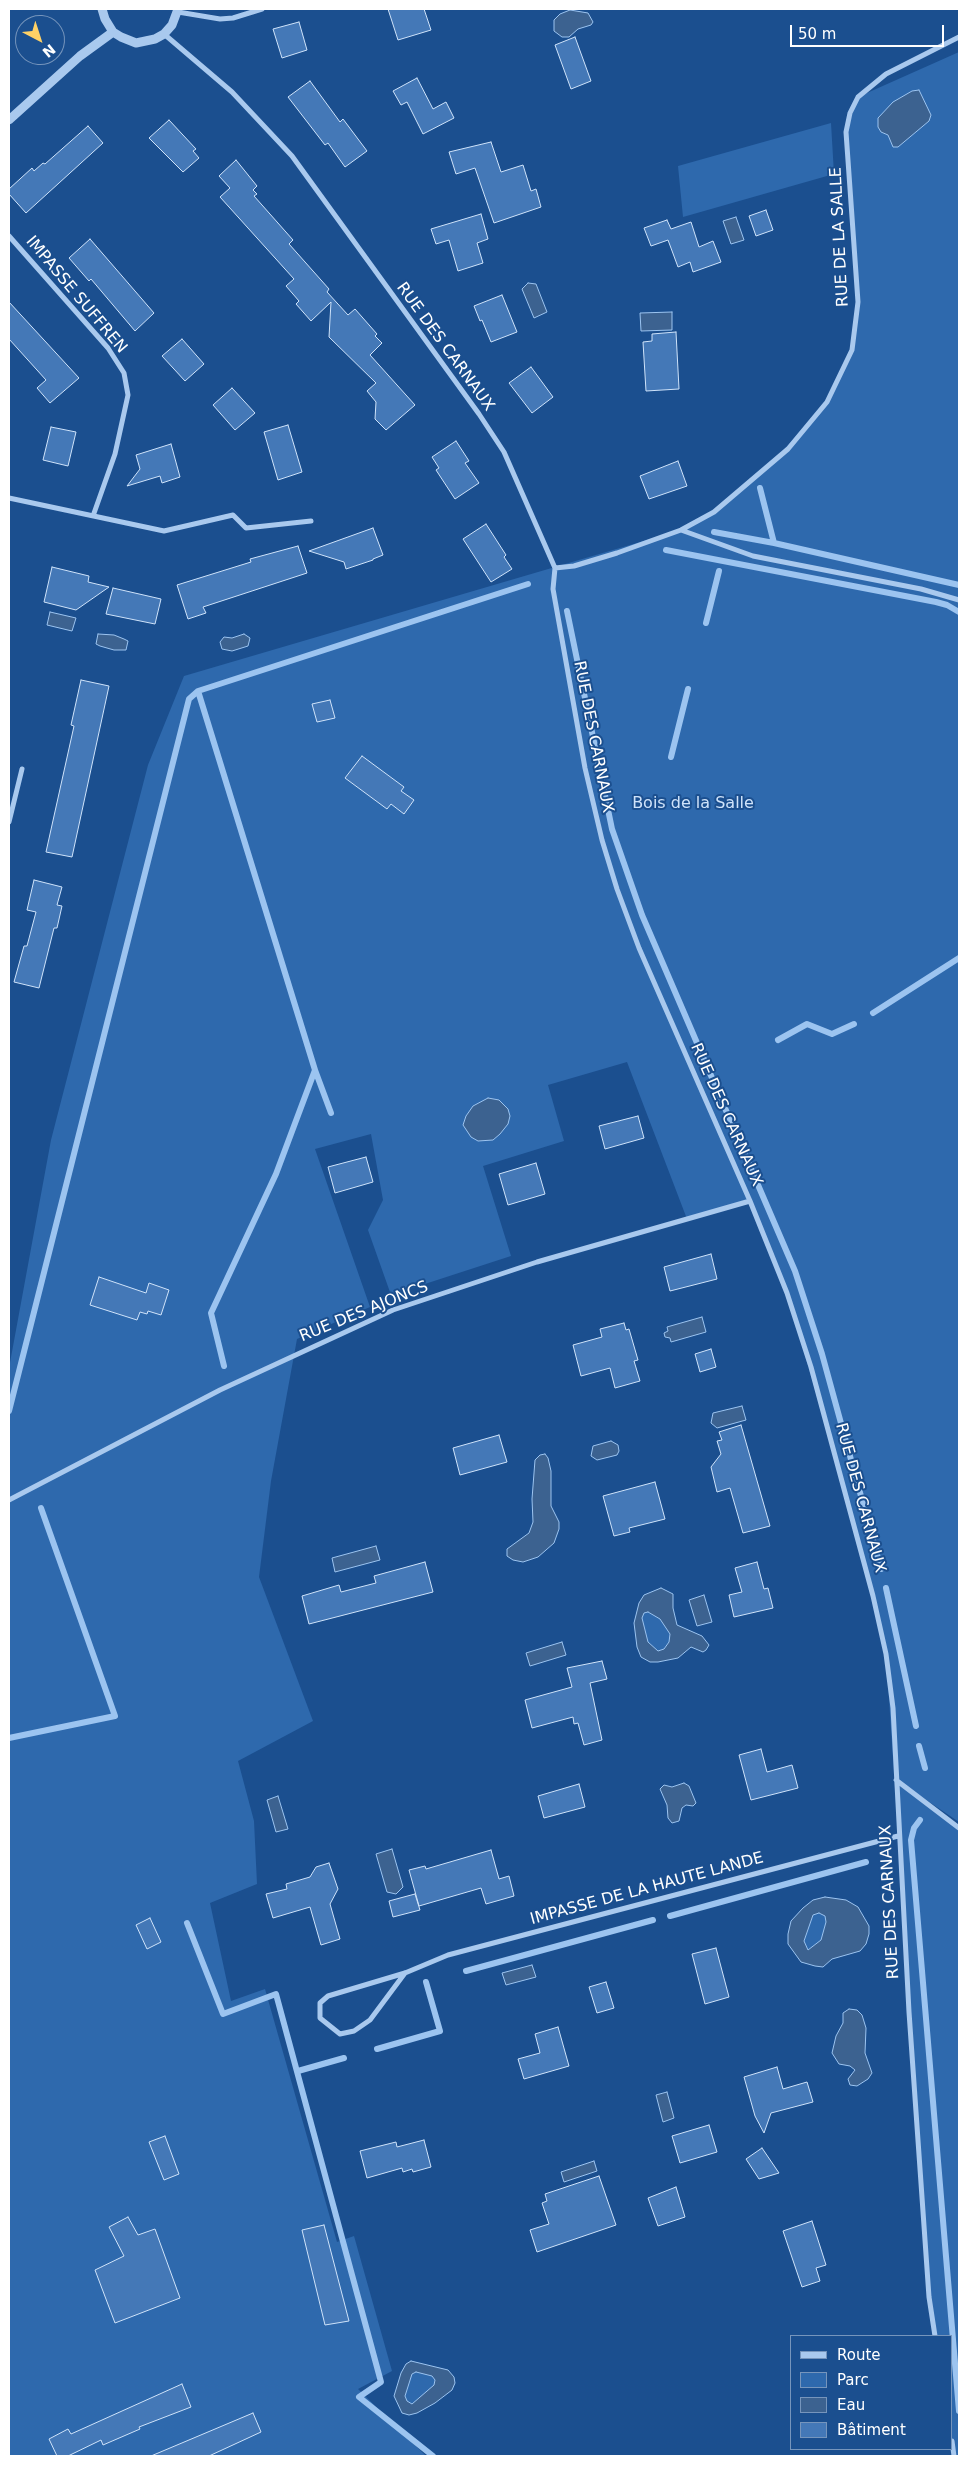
<!DOCTYPE html>
<html>
<head>
<meta charset="utf-8">
<style>
	body { margin:0 }
	#map { position:relative; width:968px; height:2465px; overflow:hidden; background:#1b4f8f; font-family:"DejaVu Sans",sans-serif }
	canvas { display:block }
	.frame { position:absolute; inset:0; border:10px solid #fff; pointer-events:none }
	.legend { position:absolute; left:790px; top:2335px; width:162px; height:115px; box-sizing:border-box; background:#1b4f8f; border:1px solid #7695bc; margin:0; padding:6px 9px; list-style:none; font-size:15px; color:#fff }
	.legend li { display:flex; align-items:center; gap:10px; height:25px }
	.legend b { width:25px; border:1px solid #7695bc }
	.north { position:absolute; left:15px; top:15px; width:50px; height:50px; box-sizing:border-box; background:#1b4f8f; border:1px solid #7695bc; border-radius:50%; rotate:140deg; font-size:14px; font-weight:700; line-height:20px; text-align:center; color:#fff }
	.north::after { content:''; display:block; margin:auto; width:18px; height:22px; background:#ffd166; clip-path:polygon(50% 0,100% 100%,50% 72%,0 100%) }
	.scale { position:absolute; left:790px; top:25px; width:154px; height:22px; box-sizing:border-box; border:2px solid #fff; border-top:0; padding-left:6px; font-size:15px; line-height:18px; white-space:nowrap; color:#fff; -webkit-text-stroke:4px #1b4f8f; paint-order:stroke }
</style>
</head>
<body>
<div id="map">
<canvas width="968" height="2465"></canvas>
<div class="frame"></div>
<ul class="legend">
<li><b style="height:6px;background:#a9c9ee"></b>Route</li>
<li><b style="height:14px;background:#2e69ad"></b>Parc</li>
<li><b style="height:14px;background:#3c6290"></b>Eau</li>
<li><b style="height:14px;background:#4478b7"></b>Bâtiment</li>
</ul>
<div class="north">N</div>
<div class="scale">50 m</div>
</div>
<script>
const ctx = document.querySelector('canvas').getContext('2d');
ctx.lineJoin = 'round';
function paint(path, color) { ctx.fillStyle = color; ctx.fill(path, 'evenodd'); }
const poly = rows => new Path2D(rows.map(r => 'M' + r).join(''));
function trace(path, color, width, dash) { ctx.strokeStyle = color; ctx.lineWidth = width; ctx.lineCap = dash ? 'butt' : 'round'; ctx.setLineDash(dash || []); ctx.stroke(path); }
function drawText(font, color, halo, rows, align = 'center') {
  ctx.font = font + ' "DejaVu Sans",sans-serif'; ctx.lineWidth = 4; ctx.setLineDash([]); ctx.textBaseline = 'middle'; ctx.strokeStyle = halo; ctx.fillStyle = color; for (const [text, x, y, turn = 0] of rows) {
    ctx.save(); ctx.translate(x, y); ctx.rotate((+turn || 0) * Math.PI / 180); ctx.textAlign = isNaN(turn) ? turn : align; if (halo) ctx.strokeText(text, 0, 0); ctx.fillText(text, 0, 0); ctx.restore();
  }
}
paint(poly([
	[959,52,959,1822,907,1787,959,1828,959,2456,954,2456,952,2441,952,2336,935,2336,929,2297,886,1654,849,1508,787,1293,750,1201,687,1219,627,1062,548,1085,564,1141,483,1166,511,1256,391,1295,368,1230,383,1200,371,1134,315,1149,370,1307,297,1339,271,1481,259,1577,313,1721,238,1761,254,1821,257,1884,210,1903,231,2001,265,1989,337,2242,354,2236,392,2371,358,2389,426,2456,9,2456,9,1368,51,1140,148,765,184,676,681,530,714,512,769,466,827,402,852,350,858,302,846,132,858,97],
	[831,123,834,174,683,217,678,166],
	[648,1612,660,1619,670,1634,669,1642,664,1649,658,1651,648,1642,642,1618,644,1613],
	[819,1913,825,1916,826,1922,821,1940,808,1950,804,1941,813,1915],
	[416,2372,432,2376,435,2380,434,2385,413,2405,407,2401,405,2396,412,2374]
]), '#2e69ad');
const water = poly([
	[570,10,588,13,593,22,591,25,578,29,569,37,562,37,554,31,554,20,560,14,570,10],
	[919,90,931,115,929,121,898,147,893,147,888,135,881,132,878,127,878,118,893,102,912,91,919,90],
	[736,217,744,240,731,244,723,221,736,217],
	[528,283,536,284,547,312,534,318,522,289,528,283],
	[672,312,672,330,641,331,640,313,672,312],
	[50,612,76,618,72,631,47,625,50,612],
	[98,634,114,635,124,639,128,641,126,650,114,650,100,646,96,644,98,634],
	[244,634,250,638,248,646,232,651,222,649,220,642,224,637,232,638,244,634],
	[488,1098,499,1100,508,1109,510,1116,508,1124,500,1134,493,1140,478,1141,471,1137,463,1125,466,1116,473,1106,488,1098],
	[702,1317,706,1332,671,1342,670,1338,665,1337,664,1333,668,1331,667,1327,702,1317],
	[742,1406,746,1420,717,1428,711,1423,713,1413,742,1406],
	[611,1441,618,1445,619,1451,617,1455,597,1460,591,1456,593,1446,611,1441],
	[545,1454,548,1458,551,1471,551,1506,559,1522,559,1529,554,1543,538,1557,523,1562,513,1560,507,1556,507,1549,529,1533,533,1522,532,1499,535,1460,540,1455,545,1454],
	[376,1546,380,1560,335,1572,332,1558,376,1546],
	[661,1588,673,1594,673,1608,677,1625,702,1636,709,1645,706,1650,703,1652,691,1647,678,1658,658,1662,650,1662,641,1657,637,1647,634,1623,639,1603,644,1595,661,1588],
	[648,1612,660,1619,670,1634,669,1642,664,1649,658,1651,648,1642,642,1618,644,1613,648,1612],
	[704,1595,712,1622,697,1626,689,1600,704,1595],
	[562,1642,566,1655,530,1666,526,1653,562,1642],
	[684,1783,689,1786,696,1803,693,1806,686,1805,682,1808,679,1821,672,1823,668,1818,667,1805,660,1789,664,1785,672,1787,684,1783],
	[278,1796,288,1829,276,1832,267,1800,278,1796],
	[392,1849,403,1887,396,1894,387,1892,376,1854,392,1849],
	[825,1897,846,1900,858,1907,869,1926,869,1934,866,1944,860,1951,832,1959,823,1967,815,1966,801,1962,788,1944,788,1934,791,1921,803,1908,813,1900,825,1897],
	[819,1913,825,1916,826,1922,821,1940,808,1950,804,1941,813,1915,819,1913],
	[532,1965,536,1977,506,1985,502,1973,532,1965],
	[849,2009,857,2010,862,2015,866,2028,865,2053,872,2073,868,2079,857,2086,850,2085,848,2079,855,2070,850,2066,839,2064,832,2053,836,2036,843,2023,843,2013,849,2009],
	[667,2092,674,2118,663,2122,656,2095,667,2092],
	[594,2161,597,2171,564,2182,561,2172,594,2161],
	[411,2361,448,2370,454,2377,455,2383,452,2390,435,2403,417,2413,409,2415,402,2413,394,2396,401,2373,406,2364,411,2361],
	[416,2372,432,2376,435,2380,434,2385,412,2404,407,2401,405,2396,412,2374,416,2372]
]);
paint(water, '#3c6290');
trace(water, '#9cc4f0', 1);
trace(poly([
	[760,488,774,543],
	[714,532,774,543,959,585],
	[666,550,936,602,947,605,959,612],
	[567,611,612,829,642,915,795,1271,822,1354,881,1569],
	[706,623,719,571],
	[198,691,315,1070,276,1174,211,1313,224,1366],
	[671,757,688,689],
	[873,1013,959,958],
	[778,1040,807,1024,832,1034,854,1024],
	[315,1070,331,1113],
	[9,1411,189,699,198,691,528,584],
	[886,1588,916,1726],
	[9,1738,115,1716,41,1508],
	[919,1746,925,1768],
	[920,1820,914,1828,911,1840,959,2411],
	[670,1916,866,1862],
	[187,1923,223,2014,276,1994,381,2382,359,2397,433,2456],
	[466,1971,653,1920],
	[377,2049,440,2031,426,1982],
	[298,2071,344,2058]
]), '#9cc4f0', 6);
const building = poly([
	[388,9,424,9,431,30,398,40,388,9],
	[299,22,307,50,282,58,273,29,299,22],
	[575,37,591,81,571,89,555,45,575,37],
	[417,78,433,109,446,102,454,118,423,134,407,102,401,105,393,91,417,78],
	[310,81,340,122,343,119,367,151,345,167,328,143,325,145,288,97,310,81],
	[169,120,196,149,193,151,199,158,183,172,149,138,169,120],
	[88,126,103,143,26,213,9,194,9,189,32,168,34,171,43,163,45,164,88,126],
	[491,142,501,172,523,165,531,191,536,189,541,207,494,223,475,168,456,174,449,152,491,142],
	[236,160,257,186,253,190,257,194,254,196,293,240,289,244,329,289,327,292,348,315,355,309,377,334,375,336,382,343,370,355,415,405,386,430,375,419,376,402,367,391,376,383,329,337,331,302,311,321,296,304,299,301,286,286,294,279,220,197,230,188,219,176,236,160],
	[766,210,773,230,756,236,749,216,766,210],
	[481,214,488,239,477,243,483,263,458,271,449,240,436,244,431,229,481,214],
	[667,220,671,229,691,222,699,247,713,241,721,262,693,272,690,262,678,267,668,240,651,246,644,228,667,220],
	[90,239,154,313,135,331,91,279,89,281,69,258,90,239],
	[502,295,517,332,491,342,482,320,480,321,474,306,502,295],
	[9,302,79,378,50,403,37,388,46,380,9,339,9,302],
	[676,332,679,389,646,391,643,342,652,341,652,334,676,332],
	[182,339,204,364,185,381,162,356,182,339],
	[531,367,553,397,532,413,509,383,531,367],
	[232,388,255,413,235,430,213,405,232,388],
	[288,425,302,472,278,480,264,432,288,425],
	[51,427,76,432,68,466,43,460,51,427],
	[456,441,469,461,465,463,479,483,455,499,436,470,439,468,432,457,456,441],
	[171,444,180,477,162,483,160,476,127,486,140,469,136,455,171,444],
	[678,461,687,486,649,499,640,476,678,461],
	[486,524,506,555,504,557,512,569,491,582,463,539,486,524],
	[373,528,383,555,373,559,373,560,346,569,344,562,309,551,373,528],
	[298,546,307,573,203,607,206,613,188,619,177,585,251,562,250,559,298,546],
	[52,567,89,576,88,582,109,587,76,610,44,602,52,567],
	[113,588,161,599,155,624,106,614,113,588],
	[81,680,109,686,72,857,46,852,74,726,71,725,81,680],
	[330,700,335,718,317,722,312,704,330,700],
	[362,756,404,787,401,791,414,800,404,814,391,804,387,809,345,778,362,756],
	[34,880,62,887,57,905,62,906,57,928,54,928,39,988,14,982,24,946,27,946,36,912,27,910,34,880],
	[638,1116,644,1138,605,1149,599,1126,638,1116],
	[366,1157,373,1182,335,1193,328,1167,366,1157],
	[536,1163,545,1194,508,1205,499,1174,536,1163],
	[711,1254,717,1279,670,1291,664,1267,711,1254],
	[99,1277,146,1293,149,1283,169,1290,161,1315,148,1311,147,1314,140,1312,137,1320,90,1305,99,1277],
	[624,1323,626,1330,629,1329,638,1360,634,1361,640,1381,615,1388,610,1368,581,1376,573,1345,602,1337,600,1329,624,1323],
	[711,1349,716,1367,700,1372,695,1354,711,1349],
	[741,1425,770,1526,743,1533,730,1488,717,1492,711,1467,721,1454,717,1441,722,1440,719,1432,741,1425],
	[499,1435,507,1462,460,1475,453,1448,499,1435],
	[655,1482,665,1519,629,1528,630,1532,614,1536,603,1496,655,1482],
	[425,1562,433,1592,309,1624,302,1596,339,1585,341,1592,376,1583,374,1576,425,1562],
	[757,1562,764,1589,768,1588,773,1608,734,1617,729,1595,742,1592,735,1568,757,1562],
	[602,1661,607,1679,590,1683,602,1740,584,1745,578,1723,574,1724,573,1717,532,1728,525,1700,572,1687,567,1668,602,1661],
	[761,1749,767,1772,792,1765,798,1788,751,1800,739,1755,761,1749],
	[579,1784,585,1807,544,1818,538,1796,579,1784],
	[491,1850,499,1879,509,1876,514,1896,486,1904,481,1888,419,1906,409,1870,425,1866,426,1869,491,1850],
	[329,1863,338,1889,330,1904,340,1939,321,1945,310,1907,273,1918,266,1894,287,1889,286,1884,310,1877,316,1867,329,1863],
	[415,1894,420,1910,393,1917,389,1901,415,1894],
	[150,1918,161,1942,147,1949,136,1925,150,1918],
	[716,1948,729,1997,705,2004,692,1954,716,1948],
	[606,1982,614,2008,597,2013,589,1987,606,1982],
	[558,2027,569,2066,524,2079,518,2059,540,2053,535,2034,558,2027],
	[777,2067,783,2089,807,2082,813,2102,771,2113,764,2133,755,2116,744,2077,777,2067],
	[709,2125,717,2152,680,2163,672,2136,709,2125],
	[165,2136,179,2174,164,2180,149,2142,165,2136],
	[424,2140,431,2167,413,2172,412,2169,403,2172,402,2168,367,2178,360,2151,396,2142,397,2147,424,2140],
	[762,2148,779,2173,759,2179,746,2159,762,2148],
	[599,2176,616,2225,537,2252,530,2230,549,2224,542,2203,547,2201,545,2194,599,2176],
	[676,2187,685,2217,658,2226,648,2198,676,2187],
	[128,2217,138,2235,155,2229,180,2298,115,2323,95,2270,124,2256,109,2227,128,2217],
	[812,2221,826,2265,816,2268,820,2281,802,2287,783,2231,812,2221],
	[324,2225,349,2321,325,2325,302,2230,324,2225],
	[182,2384,191,2407,139,2427,140,2429,103,2445,101,2440,68,2456,57,2456,49,2439,68,2429,71,2434,182,2384],
	[253,2413,261,2432,209,2456,151,2456,253,2413]
]);
paint(building, '#4478b7');
trace(building, '#cfe3fa', 1);
trace(poly([
	[178,12,220,19,233,18,262,9],
	[164,34,232,92,292,156,479,414,504,452,555,568,553,589,585,768,602,840,617,889,639,948,750,1201,787,1293,811,1367,873,1596,886,1654,893,1708,909,2012,929,2297,935,2336],
	[9,236,108,348,124,373,128,395,115,454,93,516],
	[9,498,164,531,233,515,246,528,311,521],
	[681,530,753,556,921,589,959,600],
	[555,568,574,566,617,553,681,530,714,512,788,449,827,402,852,350,858,302,846,132,850,113,858,97,886,74,959,37],
	[9,822,22,769],
	[9,1500,220,1390,393,1310,537,1262,750,1201],
	[896,1780,959,1828],
	[405,1973,370,2020,354,2031,340,2034,320,2018,320,2003,328,1996,405,1973,448,1955,898,1836],
	[952,2441,954,2456]
]), '#a9c9ee', 5);
trace(poly([
	[102,9,105,19,113,32,121,37,136,43,155,39,164,34,172,25,178,9],
	[9,120,80,56,113,32]
]), '#a9c9ee', 9);
drawText('16px', '#fff', '#1b4f8f', [
	["RUE DE LA SALLE",840,237,-93],
	["IMPASSE SUFFREN",76,295,50],
	["RUE DES CARNAUX",445,347,54],
	["RUE DES CARNAUX",593,737,79],
	["RUE DES CARNAUX",726,1115,66],
	["RUE DES AJONCS",364,1312,-22],
	["RUE DES CARNAUX",860,1498,75],
	["IMPASSE DE LA HAUTE LANDE",647,1889,-15],
	["RUE DES CARNAUX",890,1902,-93]
]);
drawText('16px', '#cfe3fa', '#1b4f8f', [
	["Bois de la Salle",693,804]
]);
</script>
</body>
</html>
